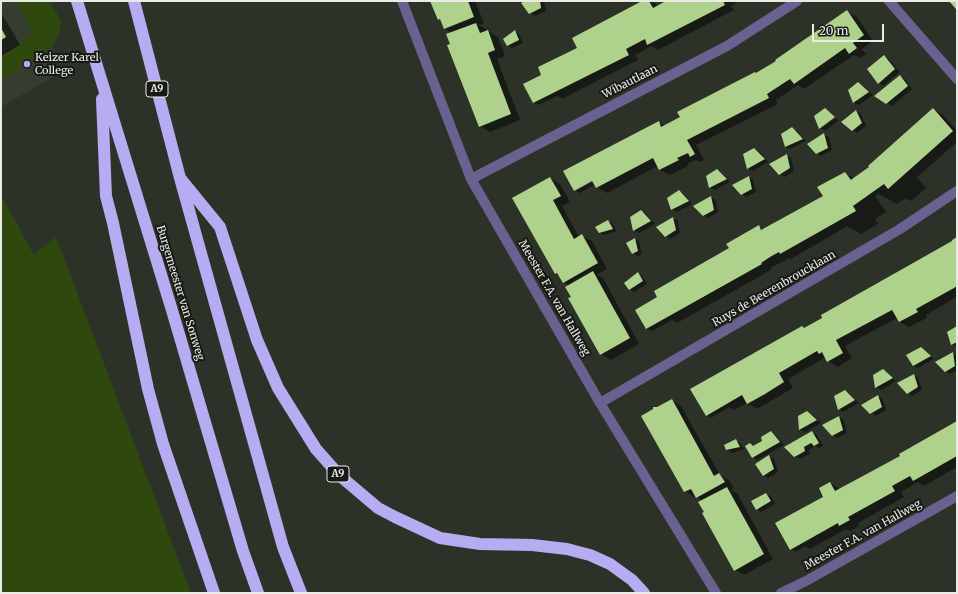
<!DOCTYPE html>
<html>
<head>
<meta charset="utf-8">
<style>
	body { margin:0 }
	#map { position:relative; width:958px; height:594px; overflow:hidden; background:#2d3229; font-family:Merriweather,serif }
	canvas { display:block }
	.frame { position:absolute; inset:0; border:2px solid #e9ece6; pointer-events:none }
	.scale { position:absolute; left:812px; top:24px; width:72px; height:18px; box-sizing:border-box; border:2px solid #e9ece6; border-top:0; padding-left:5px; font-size:12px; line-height:14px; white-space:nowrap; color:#e9ece6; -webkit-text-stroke:3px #171915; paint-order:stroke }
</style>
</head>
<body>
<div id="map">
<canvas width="958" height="594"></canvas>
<div class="frame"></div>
<div class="scale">20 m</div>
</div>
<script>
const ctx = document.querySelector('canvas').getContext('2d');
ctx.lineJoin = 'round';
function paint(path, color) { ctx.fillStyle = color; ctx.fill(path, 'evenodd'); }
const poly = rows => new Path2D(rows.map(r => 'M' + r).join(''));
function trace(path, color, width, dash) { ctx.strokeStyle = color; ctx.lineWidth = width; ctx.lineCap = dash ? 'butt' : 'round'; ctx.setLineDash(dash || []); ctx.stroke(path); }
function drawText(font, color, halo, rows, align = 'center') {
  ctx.font = font + ' Merriweather,serif'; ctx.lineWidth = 4; ctx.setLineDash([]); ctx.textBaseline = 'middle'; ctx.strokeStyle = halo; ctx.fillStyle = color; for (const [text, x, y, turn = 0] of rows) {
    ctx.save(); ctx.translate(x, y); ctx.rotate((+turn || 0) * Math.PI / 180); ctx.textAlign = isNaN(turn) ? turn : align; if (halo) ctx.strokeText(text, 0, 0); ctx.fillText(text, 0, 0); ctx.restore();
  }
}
paint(poly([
	[1,1,26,1,54,50,53,77,1,107]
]), '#353d2e');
paint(poly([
	[15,1,49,1,61,20,60,31,55,42,42,55,1,80,1,56,32,36,28,22],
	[1,195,34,255,56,237,191,593,1,593]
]), '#2f480e');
paint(poly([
	[431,1,475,1,484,23,478,25,486,29,486,32,488,31,498,37,505,56,497,59,520,120,490,132,480,126,451,45,452,33,445,29,442,21,438,19],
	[527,1,544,1,546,11,535,16,530,13],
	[644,1,651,1,658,6,668,1,738,1,731,6,734,10,658,50,652,46,635,55,638,60,562,99,557,96,538,105,533,102,543,75],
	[1,12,20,45,1,56],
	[847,12,857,17,873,41,862,49,866,54,860,58,854,55,804,89,798,85,776,100,778,104,696,145,704,160,700,162,696,160,687,164,688,166,670,175,660,170,658,166,607,193,597,187,595,184,580,193,576,191,596,180,595,178,576,188,576,190,575,190,564,171,659,123,665,126,681,117,679,112,755,73,757,74,778,62,777,60],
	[515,31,519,34,523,43,512,48,508,45],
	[884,56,889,59,900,72,883,86,879,83],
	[900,76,905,79,912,89,892,106,887,103],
	[858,83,873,95,859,105,854,103,849,90],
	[933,110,943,115,957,131,957,142,917,177,926,188,911,201,905,198,897,204,879,194,875,196,886,212,875,219,878,224,861,234,845,225,846,227,791,259,789,258,780,263,770,268,771,270,677,323,672,320,652,331,647,329,658,297,730,249,759,226,764,230,824,196,845,173,855,179,871,167],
	[857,111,861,114,866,126,857,133,843,122],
	[830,112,835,117,821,126,821,128,836,118,839,120,825,131,820,128],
	[792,129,797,131,806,141,790,149,786,147,782,135],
	[824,135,829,137,832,150,821,156,817,153],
	[754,149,759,151,768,162,753,171,748,168],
	[787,155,791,158,794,171,785,177,780,174],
	[717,170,722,173,730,182,715,190,710,188,707,176],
	[749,177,753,180,756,192,746,197,742,194],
	[550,178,560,184,570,202,562,206,579,237,582,236,592,241,607,269,597,275,603,278,639,344,611,360,601,354,570,298,572,297,570,286,564,282,560,276,556,274],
	[679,191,684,194,692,204,677,212,672,209,668,198],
	[711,197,716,200,718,212,708,218,703,215],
	[641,211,646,214,655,224,639,233,634,230],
	[673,218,678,221,680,233,671,239,666,236],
	[608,221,612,223,617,231,604,235,599,232],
	[957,238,957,297,926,315,927,318,909,327,900,322,897,318,845,346,852,358,838,367,828,361,826,357,788,379,793,388,757,409,747,403,734,410,729,407,711,418,706,415,802,327,805,328,954,241],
	[635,239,639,241,642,254,638,256,633,253],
	[638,273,642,276,647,284,634,292,629,289],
	[957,328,957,347,952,344],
	[921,348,934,359,918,368,914,366],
	[953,354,957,356,957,370,950,374,945,371],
	[883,370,896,381,881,390,876,387],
	[914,375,918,378,922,390,912,396,908,393],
	[845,391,850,394,859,403,843,412,839,409],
	[878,396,882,398,886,410,876,416,871,413],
	[672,400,681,406,720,475,729,480,734,488,730,490,737,493,773,559,744,575,735,570,705,513,703,501,696,496,694,497,685,491],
	[807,412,812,415,821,423,805,432,800,430,799,417],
	[839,417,844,420,847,433,837,438,832,435],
	[957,422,957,467,924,486,918,482,901,492,904,497,858,523,859,526,850,531,846,529,810,549,805,546,796,552,791,549,824,498,830,483,840,489,901,456],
	[771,432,775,435,784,445,757,460,753,457,754,447,763,441],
	[812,432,817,435,823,446,819,448,815,446,809,450,810,454,800,459,795,456],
	[736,440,740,443,744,449,732,453,727,450],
	[769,457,774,459,778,472,768,478,763,475],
	[766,494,771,496,775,504,761,512,756,509]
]), '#0007');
paint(poly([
	[430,1,468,1,474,17,444,29,440,19,438,20],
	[525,1,540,1,541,8,529,14,521,3],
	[642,1,649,1,653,8,666,1,723,1,725,5,647,45,645,39,626,49,629,55,533,103,523,84,541,75,538,67,577,48,572,38],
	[949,1,957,1,957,10,955,8],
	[847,10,864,35,853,43,857,48,849,54,845,48,794,84,790,79,767,94,769,98,687,140,695,154,690,157,688,153,677,158,679,160,659,170,653,158,596,188,592,181,574,191,563,171,659,121,661,127,680,117,677,112,755,72,756,73,776,61,775,60],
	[476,23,480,33,488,30,495,50,488,53,511,114,479,127,447,45,450,44,446,34],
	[1,28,6,37,1,40],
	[515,30,519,40,507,46,503,39],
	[884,55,895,69,878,84,867,69],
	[900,75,908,86,886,104,874,96],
	[858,82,869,92,853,103,848,90],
	[825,108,835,117,819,129,814,116],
	[933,108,953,131,888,189,884,184,853,206,856,211,780,254,779,252,770,257,761,263,762,264,646,329,635,310,657,297,654,291,729,248,726,244,759,225,761,230,823,196,817,187,845,172,851,180,852,179,869,167,868,166],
	[856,110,862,123,852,131,841,122],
	[792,127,803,139,785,147,781,134],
	[824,133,828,148,816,154,807,144],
	[754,148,765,159,747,169,743,154],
	[787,154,790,168,779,175,769,164],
	[717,169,727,179,709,188,706,176],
	[749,176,752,189,741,195,732,185],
	[550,177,561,196,553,200,574,239,582,234,598,263,563,283,557,273,555,274,512,198],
	[679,190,689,201,671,210,667,198],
	[711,196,714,210,703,216,693,206],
	[641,210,651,221,633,231,630,217],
	[673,217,676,230,665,237,656,227],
	[608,220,613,229,599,233,595,227],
	[957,237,957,286,954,288,916,309,918,312,899,322,892,310,836,340,843,353,827,362,822,352,819,354,817,351,779,373,784,382,765,394,747,404,742,395,706,416,690,389,802,326,804,328,822,318,821,315,952,241,952,240],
	[635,238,638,251,632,254,626,243],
	[593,271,630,338,600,355,568,298,571,297,565,287],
	[638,272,643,281,629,290,624,283],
	[957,326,957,342,951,345,947,332],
	[921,347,931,356,913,366,906,355],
	[953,352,955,366,945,372,935,362],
	[883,369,893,378,875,388,873,375],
	[914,374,918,387,907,394,897,383],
	[845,390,855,400,838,410,834,396],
	[878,395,882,407,870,414,861,405],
	[672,399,714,476,719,473,725,482,696,498,691,489,684,492,641,416,653,409,653,407,657,407],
	[807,411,817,420,799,430,798,416],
	[839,416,843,430,832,436,822,425],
	[957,421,957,456,913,481,910,476,892,486,895,491,848,517,850,520,839,526,838,523,790,550,775,523,823,497,819,488,830,482,835,491,900,456,899,454],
	[771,431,780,442,752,458,745,446,750,443,753,446,762,441,761,437],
	[812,431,819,443,814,446,811,443,804,447,805,451,800,454,794,457,784,447],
	[736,439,740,447,726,450,724,445],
	[769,455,774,469,763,476,755,464],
	[727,487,764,554,734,571,702,513,704,512,698,502],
	[766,493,771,501,756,510,751,501]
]), '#aed28b');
trace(poly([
	[402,1,471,179,600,403,716,593],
	[889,1,957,79],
	[471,179,727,46,797,1],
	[600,403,900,229,957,191],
	[781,593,806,581,957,496]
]), '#696190', 10);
trace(poly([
	[77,1,171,307,243,551,258,593],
	[134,1,180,178,283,547,301,593],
	[102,99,106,196,113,223,148,389,163,444,214,593],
	[180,178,220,227,257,340,278,388,316,449,339,475,378,508,395,517,440,538,480,544,532,545,567,549,582,553,590,555,610,564,632,580,644,593]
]), '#b6acf1', 12);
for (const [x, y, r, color] of [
	[27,64,4,"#b7abf8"]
]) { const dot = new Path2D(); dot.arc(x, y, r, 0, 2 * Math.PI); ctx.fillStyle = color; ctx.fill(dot); trace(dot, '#171915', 1.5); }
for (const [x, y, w] of [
	[157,89,22],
	[338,474,22]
]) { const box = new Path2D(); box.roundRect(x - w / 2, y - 8, w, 16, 3); ctx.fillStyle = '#171915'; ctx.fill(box); trace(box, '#e9ece6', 1); }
drawText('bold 10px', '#e9ece6', null, [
	["A9",157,89],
	["A9",338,474]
]);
drawText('11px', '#e9ece6', '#171915', [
	["Keizer Karel",35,58],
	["College",35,71]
], 'left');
drawText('11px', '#e9ece6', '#171915', [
	["Wibautlaan",630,82,-27],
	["Ruys de Beerenbroucklaan",774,289,-30],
	["Burgemeester van Sonweg",180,293,73],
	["Meester F.A. van Hallweg",554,298,60],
	["Meester F.A. van Hallweg",863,535,-29]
]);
</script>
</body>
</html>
